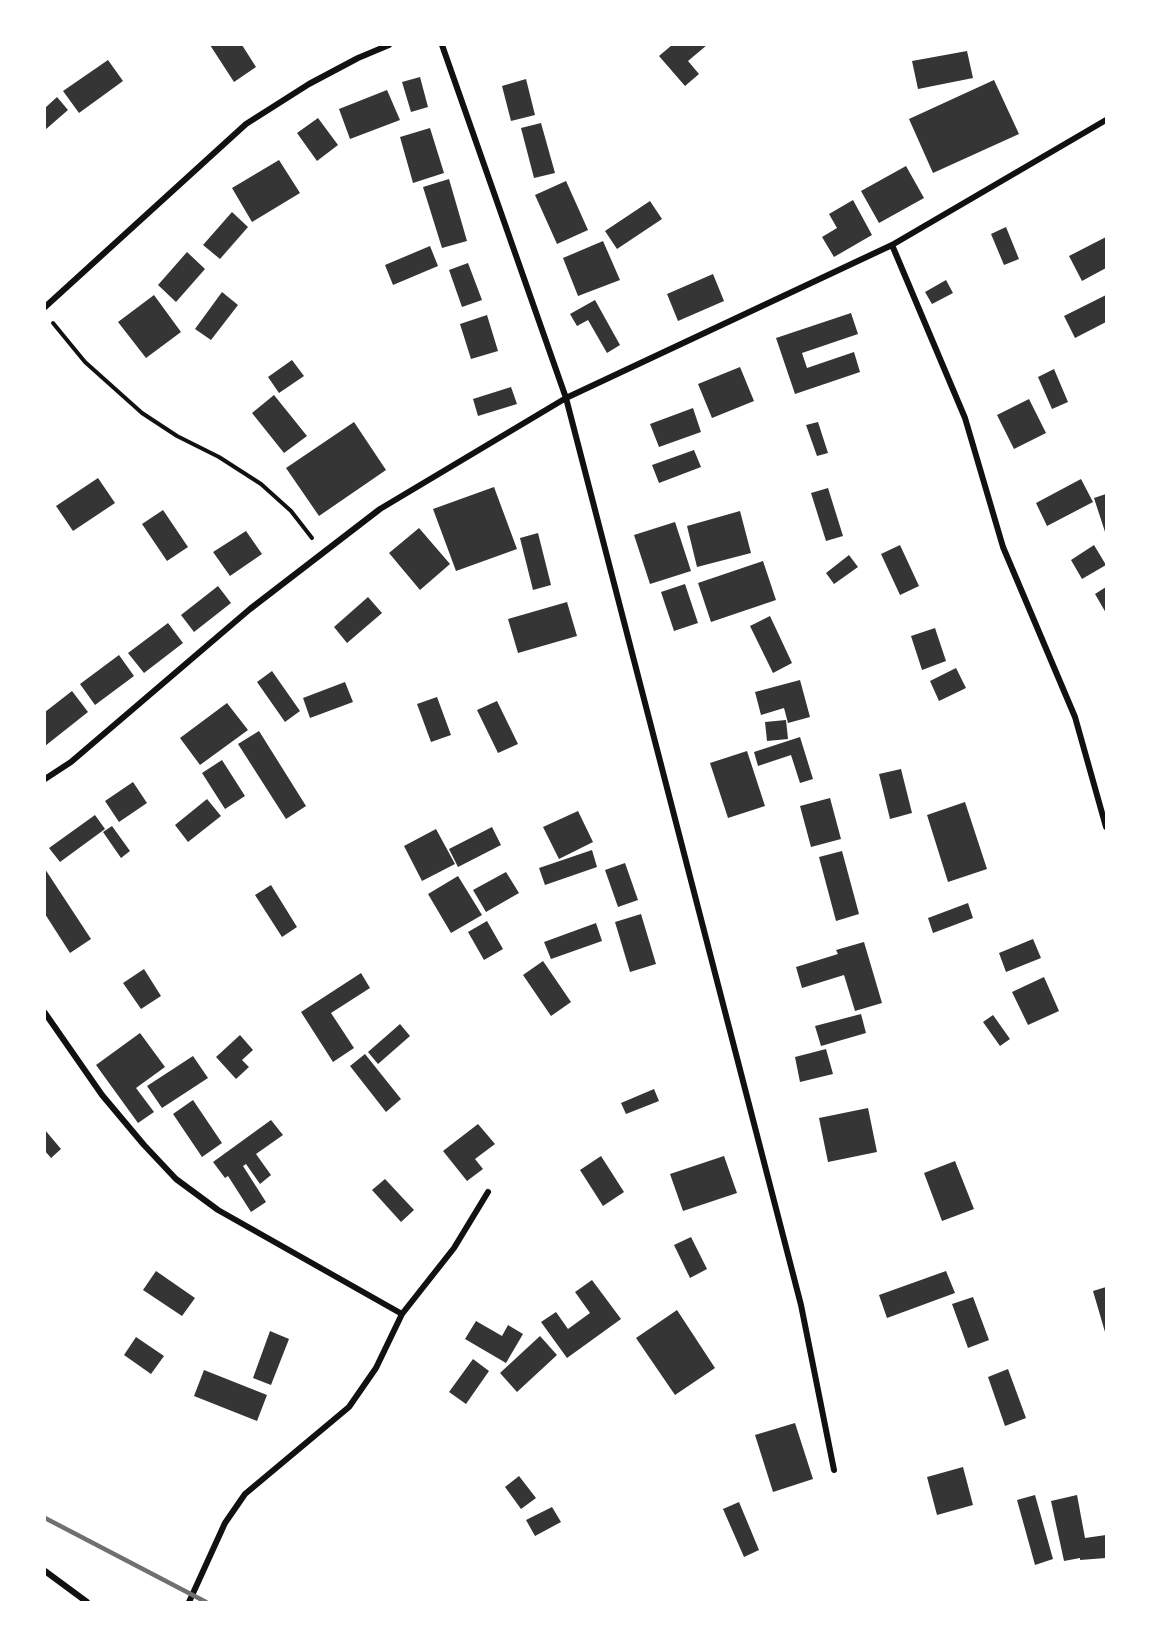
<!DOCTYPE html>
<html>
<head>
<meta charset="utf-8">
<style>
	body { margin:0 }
	#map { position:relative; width:1151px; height:1647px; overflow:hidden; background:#fff; font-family:Arial,sans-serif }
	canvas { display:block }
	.frame { position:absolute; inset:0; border:46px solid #fff; pointer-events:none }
</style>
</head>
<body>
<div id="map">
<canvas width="1151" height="1647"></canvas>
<div class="frame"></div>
</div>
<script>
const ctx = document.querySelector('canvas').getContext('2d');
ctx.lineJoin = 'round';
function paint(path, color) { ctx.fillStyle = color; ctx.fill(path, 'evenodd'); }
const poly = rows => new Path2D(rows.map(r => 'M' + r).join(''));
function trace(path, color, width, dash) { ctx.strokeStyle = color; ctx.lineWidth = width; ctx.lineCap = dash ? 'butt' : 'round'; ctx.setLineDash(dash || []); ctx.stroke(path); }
paint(poly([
	[210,45,242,45,256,67,234,82],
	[672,45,707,45,688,61,699,74,685,86,659,56],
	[967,51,973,78,918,89,912,61],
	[108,60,123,81,79,113,63,91],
	[420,77,428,107,411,112,402,82],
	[526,79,535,115,511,121,502,86],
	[994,80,1019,134,933,173,909,119],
	[387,90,400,120,350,139,339,109],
	[57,97,68,110,45,130,45,108],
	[318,118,338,145,317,161,297,133],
	[541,123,555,173,534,178,521,128],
	[430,128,444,173,413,183,400,137],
	[279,160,300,193,252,222,232,188],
	[906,166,924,198,879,223,861,191],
	[449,179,467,241,442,248,423,187],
	[566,181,588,230,557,244,535,195],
	[853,200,872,235,834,257,822,237,837,228,829,214],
	[650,201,662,219,617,249,605,231],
	[232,212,248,227,220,259,203,245],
	[1006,227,1019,259,1004,265,991,234],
	[1106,237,1106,268,1082,281,1069,256],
	[603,241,620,280,578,296,563,258],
	[430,246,438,266,393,285,385,265],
	[187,252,205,269,176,302,158,285],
	[468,263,482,300,462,307,449,270],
	[713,274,724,301,678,321,667,294],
	[946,280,953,293,932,304,925,292],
	[222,292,238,305,211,340,195,329],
	[154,295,181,332,146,358,118,322],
	[1106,295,1106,322,1075,338,1064,316],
	[595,300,620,345,607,353,588,320,577,326,570,314],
	[851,313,858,334,802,353,807,368,854,352,860,372,795,394,776,338],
	[487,315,498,351,471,359,460,324],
	[292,360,304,376,279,393,268,377],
	[740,367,754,401,712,418,698,384],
	[1054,369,1068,402,1052,409,1038,377],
	[511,387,517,404,478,416,473,399],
	[274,395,307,436,284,453,252,413],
	[1029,399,1046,433,1014,449,997,415],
	[693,408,701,432,659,447,650,424],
	[354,422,386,470,319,516,286,468],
	[818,422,828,453,817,456,806,425],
	[694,450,701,467,659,483,652,465],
	[98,478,115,503,73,531,56,506],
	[1081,479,1093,502,1047,526,1036,503],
	[494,487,517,549,456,571,433,509],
	[828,488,843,536,826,541,811,493],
	[1106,494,1106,535,1094,498],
	[163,510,188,547,167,561,142,524],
	[740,511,751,553,697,567,687,526],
	[675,522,691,571,650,584,634,535],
	[419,528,450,564,420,590,389,553],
	[246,531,262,554,230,576,213,552],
	[538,533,551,585,533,590,520,538],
	[900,545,919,586,900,595,881,554],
	[1094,545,1106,565,1082,579,1071,560],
	[849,555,858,567,834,584,826,573],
	[763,561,776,600,711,622,698,583],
	[685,584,698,623,674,631,661,592],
	[218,586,231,603,194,632,181,615],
	[1106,587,1106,613,1095,594],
	[368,597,382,613,347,643,334,627],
	[567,602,577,636,518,653,508,619],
	[770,616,792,663,773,673,750,626],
	[168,623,183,643,144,673,128,653],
	[935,628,946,661,922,670,911,636],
	[119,655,134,676,95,705,80,684],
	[956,668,966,688,939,701,930,681],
	[272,671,300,711,285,722,257,682],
	[800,680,810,717,788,723,784,708,761,715,755,692],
	[345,682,353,702,310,718,303,698],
	[72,691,88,712,45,746,45,712],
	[437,697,451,735,431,742,417,704],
	[497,701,518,744,498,753,477,710],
	[227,703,248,730,200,765,180,738],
	[786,720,788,739,767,741,765,722],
	[259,731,306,806,286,819,238,744],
	[800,737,813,779,800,783,791,755,758,766,754,752],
	[747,751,765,806,728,818,710,763],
	[222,760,245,796,225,809,202,773],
	[901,769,912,813,890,819,879,774],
	[133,782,147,803,119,822,105,801],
	[830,798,841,839,811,847,800,806],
	[207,799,221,816,188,842,175,825],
	[965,802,987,869,948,882,927,815],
	[578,811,593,842,559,859,543,827],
	[95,815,105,829,60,862,49,848],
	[112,826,130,851,121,858,103,832],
	[492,827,501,845,458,867,449,849],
	[436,829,455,864,422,881,404,846],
	[592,850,597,867,545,885,539,868],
	[842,851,859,914,836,921,819,857],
	[625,863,638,900,618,907,605,870],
	[45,869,91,939,70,953,45,914],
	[506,872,519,893,486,912,473,890],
	[458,876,482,915,451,933,428,894],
	[271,885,297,927,282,937,255,895],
	[968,903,973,918,933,933,928,918],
	[641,914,656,964,630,972,615,922],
	[487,921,503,949,484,960,468,932],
	[596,923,602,941,551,959,544,942],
	[1033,939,1041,958,1006,972,999,953],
	[864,942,882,1003,855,1011,844,975,802,988,796,967,838,954,836,950],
	[543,961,571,1002,551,1016,523,975],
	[144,969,161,996,141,1009,123,983],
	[361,973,370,988,331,1013,354,1048,333,1062,301,1012],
	[1044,977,1059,1011,1028,1025,1012,992],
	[861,1014,866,1033,821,1046,815,1026],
	[993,1015,1010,1039,1000,1046,983,1022],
	[400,1024,410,1036,378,1064,368,1052],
	[140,1033,165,1067,136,1088,154,1112,138,1123,96,1065],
	[240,1035,253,1050,242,1060,249,1067,236,1079,216,1057],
	[826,1049,833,1074,800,1082,795,1057],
	[365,1054,401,1099,386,1112,350,1066],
	[193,1056,208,1078,162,1108,147,1086],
	[654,1089,659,1101,626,1114,621,1103],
	[193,1100,222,1143,202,1157,173,1114],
	[868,1108,877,1152,828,1162,819,1118],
	[271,1120,283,1135,256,1154,271,1175,260,1184,246,1164,243,1166,266,1202,251,1212,228,1176,225,1178,213,1162],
	[478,1124,495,1144,475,1159,483,1169,467,1181,443,1151],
	[45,1130,61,1149,51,1158,45,1151],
	[601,1156,624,1192,603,1206,580,1170],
	[724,1156,737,1193,683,1211,670,1174],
	[955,1161,974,1209,942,1221,924,1173],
	[385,1179,414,1210,401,1222,372,1190],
	[691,1237,707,1269,690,1278,674,1245],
	[156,1271,195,1298,182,1316,143,1290],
	[946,1271,955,1293,887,1318,879,1295],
	[592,1280,621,1319,567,1358,541,1322,556,1312,568,1329,590,1313,575,1292],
	[1106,1287,1106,1332,1105,1332,1093,1291],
	[973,1297,989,1340,968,1348,952,1304],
	[677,1310,715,1368,675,1395,636,1338],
	[476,1321,502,1336,508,1325,523,1334,506,1363,465,1339],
	[270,1331,289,1339,271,1385,253,1378],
	[540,1336,557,1355,517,1392,500,1373],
	[136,1337,164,1356,151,1374,124,1355],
	[473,1359,489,1371,466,1404,449,1392],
	[1008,1369,1026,1418,1005,1426,988,1377],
	[204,1370,267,1395,257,1421,194,1396],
	[795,1423,813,1479,773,1492,755,1435],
	[963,1467,973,1505,937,1515,927,1477],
	[519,1476,536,1498,521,1509,505,1487],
	[1035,1495,1053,1559,1035,1565,1017,1500],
	[1077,1495,1085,1538,1106,1535,1106,1558,1080,1560,1080,1558,1064,1561,1051,1501],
	[739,1502,759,1550,744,1557,723,1509],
	[552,1507,561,1522,535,1536,526,1520]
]), '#353535');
trace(poly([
	[53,323,85,362,142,413,177,436,219,457,261,484,291,511,312,538]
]), '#111', 4);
trace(poly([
	[442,45,566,398,801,1305,834,1470],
	[892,245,965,418,1003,547,1075,717,1106,827],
	[45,307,246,124,309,84,358,58,389,45],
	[45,779,71,762,250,609,380,509,566,398,892,245,1106,120],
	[45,1013,102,1095,144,1145,176,1179,218,1210,402,1314],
	[45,1571,87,1602],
	[189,1602,225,1523,245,1494,349,1407,376,1368,402,1314,454,1248,488,1192]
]), '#111', 6);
trace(poly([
	[45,1518,206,1602]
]), '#707070', 4.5);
</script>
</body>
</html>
